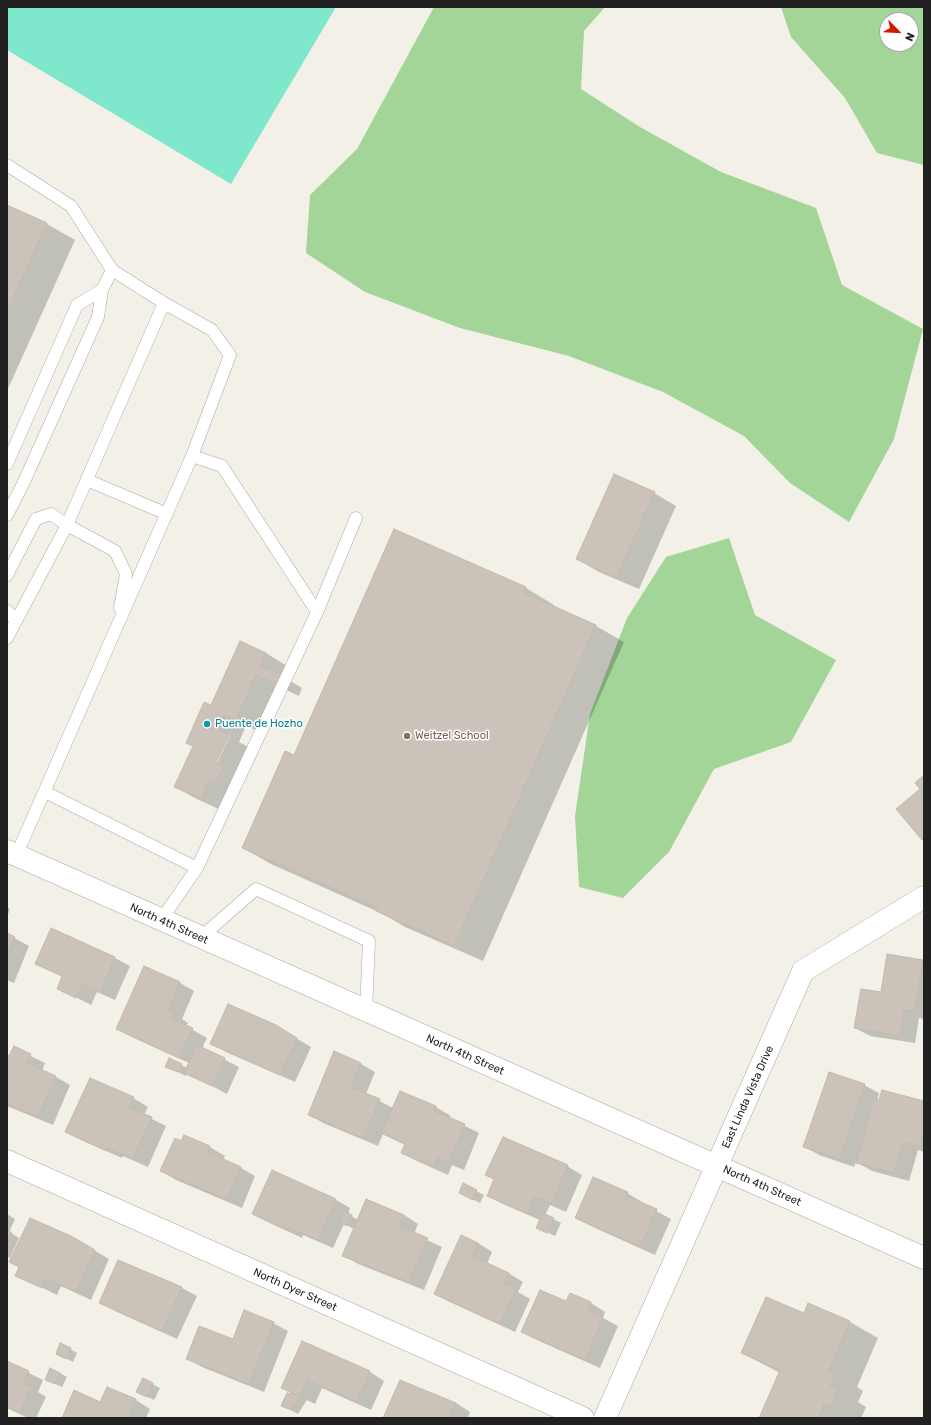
<!DOCTYPE html>
<html>
<head>
<meta charset="utf-8">
<style>
	body { margin:0 }
	#map { position:relative; width:931px; height:1425px; overflow:hidden; background:#f2f0e7; font-family:Rubik,sans-serif }
	canvas { display:block }
	.frame { position:absolute; inset:0; border:8px solid #212121; pointer-events:none }
	.north { position:absolute; left:879px; top:12px; width:40px; height:40px; box-sizing:border-box; background:#fff; border:1px solid #a6a6a6; border-radius:50%; rotate:114deg; font-size:11px; font-weight:700; line-height:16px; text-align:center; color:#212121 }
	.north::after { content:''; display:block; margin:auto; width:14px; height:18px; background:#d21900; clip-path:polygon(50% 0,100% 100%,50% 72%,0 100%) }
</style>
</head>
<body>
<div id="map">
<canvas width="931" height="1425"></canvas>
<div class="frame"></div>
<div class="north">N</div>
</div>
<script>
const ctx = document.querySelector('canvas').getContext('2d');
ctx.lineJoin = 'round';
function paint(path, color) { ctx.fillStyle = color; ctx.fill(path, 'evenodd'); }
const poly = rows => new Path2D(rows.map(r => 'M' + r).join(''));
function trace(path, color, width, dash) { ctx.strokeStyle = color; ctx.lineWidth = width; ctx.lineCap = dash ? 'butt' : 'round'; ctx.setLineDash(dash || []); ctx.stroke(path); }
function drawText(font, color, halo, rows, align = 'center') {
  ctx.font = font + ' Rubik,sans-serif'; ctx.lineWidth = 3; ctx.setLineDash([]); ctx.textBaseline = 'middle'; ctx.strokeStyle = halo; ctx.fillStyle = color; for (const [text, x, y, turn = 0] of rows) {
    ctx.save(); ctx.translate(x, y); ctx.rotate((+turn || 0) * Math.PI / 180); ctx.textAlign = isNaN(turn) ? turn : align; if (halo) ctx.strokeText(text, 0, 0); ctx.fillText(text, 0, 0); ctx.restore();
  }
}
paint(poly([
	[434,7,605,7,584,31,581,89,640,127,721,172,816,208,842,285,923,329,894,439,849,522,790,483,744,436,663,392,569,356,460,328,365,292,306,253,310,195,357,149],
	[781,7,924,7,924,165,877,153,845,98,791,37],
	[887,20,911,20,911,44,887,44],
	[729,538,755,615,836,660,791,742,714,769,669,852,623,898,579,887,575,816,590,714,627,618,666,557]
]), '#a3d598');
paint(poly([
	[7,7,336,7,231,184,7,50]
]), '#7fe7cb');
paint(poly([
	[7,206,47,224,75,240,7,391],
	[654,493,676,506,639,589,599,572,577,559],
	[395,530,526,588,554,605,553,607,596,626,624,642,483,961,405,927,383,914,271,864,243,848,295,756],
	[266,653,287,666,282,676,302,688,299,696,278,686,258,731,246,726,239,742,250,748,223,811,197,799,175,787,212,707],
	[228,735,230,735,215,768,213,768],
	[7,907,10,909,7,917],
	[51,929,115,958,130,966,115,1000,97,992,91,1005,58,988,63,977,36,963],
	[7,934,29,946,14,983,7,980],
	[923,961,924,962,924,1019,919,1018,915,1043,870,1036,855,1028,882,993],
	[145,967,180,983,194,991,182,1019,188,1023,186,1026,207,1038,202,1048,239,1067,227,1094,187,1073,186,1076,174,1070,170,1059,187,1068,189,1063,132,1037,117,1029],
	[275,1026,311,1047,295,1082,226,1052,212,1043],
	[14,1048,45,1063,42,1071,56,1077,70,1085,53,1125,7,1106,7,1056,10,1057],
	[335,1052,361,1064,375,1072,366,1094,393,1108,400,1092,436,1107,451,1116,449,1118,479,1133,464,1170,452,1165,448,1175,417,1161,402,1153,405,1145,383,1134,378,1146,323,1123,309,1114],
	[864,1085,879,1093,877,1101,924,1102,924,1152,918,1150,909,1181,872,1171,856,1162,854,1167,819,1155,805,1147],
	[133,1098,148,1107,144,1115,166,1126,148,1167,123,1156,122,1158,81,1140,66,1132],
	[184,1136,210,1147,225,1156,223,1160,241,1168,255,1176,242,1208,176,1180,162,1171,181,1142],
	[567,1166,582,1175,566,1212,550,1205,545,1215,561,1223,555,1236,544,1231,540,1220,503,1204,489,1196,495,1180,487,1175],
	[273,1171,336,1200,350,1208,348,1214,358,1220,404,1215,418,1224,414,1234,442,1247,424,1290,358,1264,343,1255,354,1229,344,1224,333,1248,303,1235,302,1238,268,1222,253,1214],
	[594,1178,627,1193,642,1202,641,1203,671,1219,655,1255,591,1226,576,1218],
	[464,1185,484,1195,480,1203,460,1193],
	[7,1214,15,1219,9,1232,19,1238,10,1258,7,1257],
	[71,1237,109,1259,91,1300,61,1286,57,1295,16,1275],
	[478,1243,492,1252,487,1264,508,1273,523,1282,518,1292,530,1299,515,1332,450,1302,435,1294],
	[118,1261,182,1288,197,1296,177,1339,115,1311,100,1302],
	[570,1294,591,1303,605,1312,603,1318,618,1326,600,1368,537,1340,522,1332,567,1303],
	[809,1304,850,1322,878,1338,857,1387,863,1391,858,1402,866,1407,861,1418,760,1418,780,1373,742,1353,804,1314],
	[273,1323,288,1331,264,1392,202,1367,187,1358],
	[303,1342,370,1372,384,1381,371,1410,322,1388,315,1404,307,1400,298,1414,283,1406,296,1396,282,1388],
	[70,1349,77,1353,73,1362,57,1354],
	[7,1362,43,1380,38,1392,46,1397,36,1418,28,1418,7,1408],
	[60,1373,67,1377,62,1387,53,1383],
	[143,1379,160,1388,154,1400,137,1392],
	[107,1388,136,1400,150,1409,146,1418,63,1418,101,1403],
	[456,1403,470,1412,468,1418,384,1418]
]), '#0003');
const building = poly([
	[7,205,47,223,7,312,7,205],
	[614,474,655,492,616,578,576,559,614,474],
	[394,529,526,587,524,593,596,625,454,946,376,911,377,908,242,848,285,751,294,755,394,529],
	[240,641,266,653,260,665,281,674,277,684,256,675,236,720,224,715,218,729,229,735,216,763,223,767,216,782,209,779,201,799,174,787,193,746,186,743,204,702,211,705,240,641],
	[924,775,924,839,922,840,896,809,920,789,915,783,924,775],
	[51,928,115,957,100,992,82,984,76,998,57,989,62,976,35,964,51,928],
	[7,933,15,937,7,955,7,933],
	[887,954,923,960,915,1012,904,1010,900,1036,854,1028,861,989,881,992,887,954],
	[144,966,180,982,168,1011,174,1013,171,1019,193,1028,179,1058,116,1029,144,966],
	[228,1004,276,1025,297,1038,280,1075,210,1044,228,1004],
	[197,1045,225,1058,212,1086,184,1073,197,1045],
	[14,1046,31,1054,27,1063,56,1076,38,1117,7,1105,7,1055,9,1056,14,1046],
	[334,1051,361,1063,351,1087,380,1099,363,1138,308,1115,334,1051],
	[169,1058,182,1064,178,1072,165,1067,169,1058],
	[829,1072,865,1084,840,1159,803,1147,829,1072],
	[90,1078,134,1097,129,1108,152,1117,133,1159,108,1148,107,1151,65,1132,90,1078],
	[882,1090,924,1101,924,1130,920,1147,903,1142,894,1173,856,1163,874,1099,879,1100,882,1090],
	[400,1091,436,1106,434,1111,465,1124,449,1162,437,1158,434,1167,401,1153,405,1144,381,1133,400,1091],
	[184,1135,210,1146,208,1152,241,1167,227,1200,160,1171,175,1138,181,1141,184,1135],
	[503,1137,568,1165,551,1204,535,1197,528,1214,487,1196,494,1179,485,1175,503,1137],
	[272,1170,336,1199,318,1240,288,1227,287,1230,252,1214,272,1170],
	[593,1177,628,1192,626,1196,657,1209,640,1247,575,1218,593,1177],
	[463,1183,477,1190,473,1200,459,1193,463,1183],
	[366,1199,404,1215,399,1226,428,1238,409,1282,342,1256,366,1199],
	[344,1211,352,1215,347,1226,339,1222,344,1211],
	[543,1213,554,1218,547,1233,536,1228,543,1213],
	[30,1218,71,1236,95,1250,76,1292,46,1279,42,1288,15,1276,19,1267,9,1262,30,1218],
	[7,1230,12,1233,7,1245,7,1230],
	[461,1235,478,1243,472,1256,509,1273,504,1284,516,1289,500,1324,434,1294,461,1235],
	[118,1260,182,1287,162,1331,99,1303,118,1260],
	[540,1290,566,1301,570,1293,591,1302,588,1310,603,1317,585,1360,521,1332,540,1290],
	[766,1297,804,1313,808,1303,850,1321,829,1370,835,1373,830,1386,838,1389,831,1407,824,1404,818,1418,759,1418,780,1370,741,1353,766,1297],
	[244,1310,274,1322,249,1384,186,1359,199,1326,233,1339,244,1310],
	[302,1341,370,1371,356,1402,307,1380,300,1396,281,1388,302,1341],
	[60,1343,71,1348,66,1359,56,1354,60,1343],
	[7,1361,29,1371,23,1383,32,1387,20,1413,7,1407,7,1361],
	[50,1368,60,1373,55,1384,45,1380,50,1368],
	[143,1378,153,1383,147,1397,136,1392,143,1378],
	[400,1380,456,1403,449,1418,383,1418,400,1380],
	[107,1387,136,1399,128,1418,62,1418,74,1390,100,1402,107,1387],
	[287,1393,300,1396,291,1410,281,1406,287,1393]
]);
paint(building, '#cbc3b9');
trace(building, '#c5b8a8', 1);
const service = poly([
	[7,165,71,206,112,270,164,303,212,330,230,355,192,456,16,856],
	[7,464,77,305,102,290],
	[87,480,167,514],
	[7,515,23,484,98,317,102,290,112,270],
	[7,575,36,519,51,514,67,525,164,303],
	[7,611,16,621,7,638],
	[317,612,356,518],
	[16,621,67,525,115,551,126,574,120,608],
	[45,792,197,868],
	[161,920,197,868,317,612,222,466,192,456],
	[200,938,256,889,369,941,366,1011]
]);
const minor = poly([
	[7,1161,583,1418]
]);
const tertiary = poly([
	[7,851,924,1258],
	[605,1418,803,971,924,897]
]);
trace(service, '#a8a8a8', 13);
trace(minor, '#a8a8a8', 23);
trace(tertiary, '#a8a8a8', 23);
trace(service, '#fff', 12);
trace(minor, '#fff', 22);
trace(tertiary, '#fff', 22);
for (const [x, y, r, color] of [
	[207,724,4,"#0f9aa8"],
	[407,736,4,"#8d6e63"]
]) { const dot = new Path2D(); dot.arc(x, y, r, 0, 2 * Math.PI); ctx.fillStyle = color; ctx.fill(dot); trace(dot, '#fff', 1.5); }
drawText('11px', '#0d838f', '#fff', [
	["Puente de Hozho",215,724]
], 'left');
drawText('11px', '#785e54', '#fff', [
	["Weitzel School",415,736]
], 'left');
drawText('11px', '#212121', '#fff', [
	["North 4th Street",169,924,24],
	["North 4th Street",465,1055,24],
	["East Linda Vista Drive",748,1097,-66],
	["North 4th Street",762,1186,24],
	["North Dyer Street",295,1290,24]
]);
</script>
</body>
</html>
